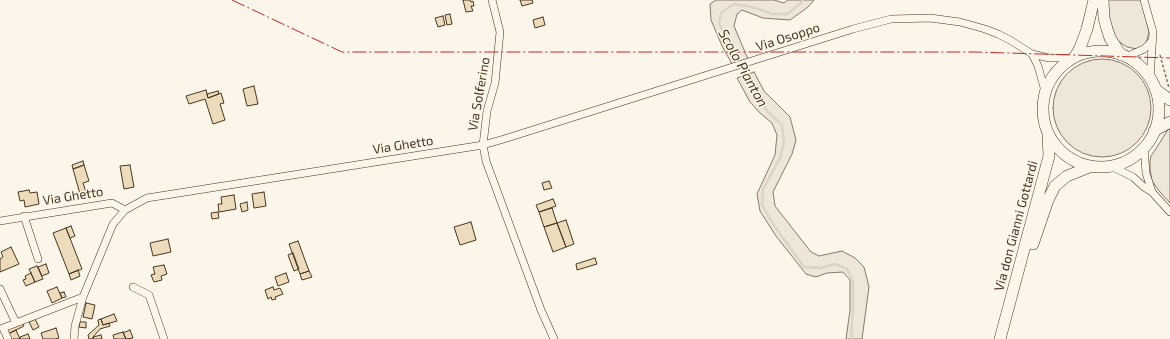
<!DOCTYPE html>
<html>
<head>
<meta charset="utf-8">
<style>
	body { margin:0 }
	canvas { display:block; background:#fbf6e9 }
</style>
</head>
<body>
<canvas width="1170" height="339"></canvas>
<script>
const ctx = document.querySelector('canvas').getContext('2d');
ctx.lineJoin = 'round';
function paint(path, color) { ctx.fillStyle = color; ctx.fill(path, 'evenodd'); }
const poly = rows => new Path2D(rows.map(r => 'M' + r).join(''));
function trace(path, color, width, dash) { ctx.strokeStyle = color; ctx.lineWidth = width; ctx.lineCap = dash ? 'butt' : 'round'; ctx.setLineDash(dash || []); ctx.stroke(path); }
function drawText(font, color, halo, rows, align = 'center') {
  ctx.font = font + ' "Exo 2",sans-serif'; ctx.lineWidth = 3; ctx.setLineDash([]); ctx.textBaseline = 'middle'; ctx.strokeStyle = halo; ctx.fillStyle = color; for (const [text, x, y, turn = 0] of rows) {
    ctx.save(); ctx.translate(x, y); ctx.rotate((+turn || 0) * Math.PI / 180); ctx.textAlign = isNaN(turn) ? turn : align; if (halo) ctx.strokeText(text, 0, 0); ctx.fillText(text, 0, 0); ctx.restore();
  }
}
const green = poly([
	[716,0,774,0,784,3,788,0,814,0,808,7,790,20,763,18,742,10,737,14,734,26,748,59,732,64,722,46,711,20,710,4,716,0],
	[1108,0,1141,0,1149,32,1147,40,1143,47,1137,49,1127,47,1115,39,1108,13,1108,0],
	'1053 108a49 49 0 1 1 98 0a49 49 0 1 1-98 0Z',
	[754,72,764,91,790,117,796,140,792,154,773,192,775,206,811,252,819,256,842,251,855,258,864,267,869,287,862,339,846,339,850,310,850,280,843,272,827,273,816,277,806,274,776,236,760,211,757,194,775,155,777,135,772,123,760,113,750,102,737,78,754,72],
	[1170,128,1170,203,1160,192,1152,181,1150,169,1150,161,1151,156,1157,147,1167,131,1170,128]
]);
paint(green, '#ede6d9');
trace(green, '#887966', 1);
trace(poly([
	[803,0,800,4,787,14,773,14,752,7,734,4,721,13,719,24,732,47,754,92,768,112,782,125,784,143,780,158,763,189,762,205,775,227,804,267,821,268,835,264,847,269,853,281,853,309,851,339]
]), '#dcd4c6', 2.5);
const building = poly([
	[463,0,470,0,471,2,473,1,474,6,471,6,473,11,466,12,463,0],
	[520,0,532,0,533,3,522,6,520,0],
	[450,14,452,24,447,25,445,15,450,14],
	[443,16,445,25,438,27,435,18,443,16],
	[543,17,545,25,535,28,533,20,543,17],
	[254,86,258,104,247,106,243,89,254,86],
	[206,90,208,98,221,93,224,103,220,104,225,120,213,124,205,99,189,104,186,96,206,90],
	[218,91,219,94,208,98,207,94,218,91],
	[83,161,84,165,73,169,72,165,83,161],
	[84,165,89,181,83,183,86,192,80,194,73,169,84,165],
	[130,165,134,187,124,189,120,166,130,165],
	[549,181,552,188,544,190,542,183,549,181],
	[29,190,30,193,37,192,39,204,25,207,24,200,20,201,18,192,29,190],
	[264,192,266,206,254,208,252,194,264,192],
	[234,195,236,209,219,212,218,204,222,204,221,197,234,195],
	[553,199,556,206,539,212,536,205,553,199],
	[247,202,248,210,242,212,240,204,247,202],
	[552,208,557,223,544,227,539,212,552,208],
	[218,212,219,218,212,219,211,213,218,212],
	[566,220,574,244,566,247,557,223,566,220],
	[471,222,476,240,460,245,454,227,471,222],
	[557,223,566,247,553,252,544,227,557,223],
	[71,226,75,236,70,238,66,228,71,226],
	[66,228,82,269,69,274,53,233,66,228],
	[168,239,171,252,153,256,150,243,168,239],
	[298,241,309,271,300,274,289,244,298,241],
	[11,247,19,264,0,272,0,259,3,257,1,252,11,247],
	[293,253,299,269,294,271,288,255,293,253],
	[595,258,597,264,577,270,576,264,595,258],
	[46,264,49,273,42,276,38,267,46,264],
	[164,265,167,274,161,276,162,280,154,282,151,275,155,274,153,267,164,265],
	[37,266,43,279,35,282,29,269,37,266],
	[78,270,80,276,71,280,69,274,78,270],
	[309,271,312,277,302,280,300,274,309,271],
	[31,273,35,282,26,286,23,280,26,279,25,276,31,273],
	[286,273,289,282,278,286,275,277,286,273],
	[57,287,62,298,52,303,47,291,57,287],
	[273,287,274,290,280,288,283,294,275,297,276,299,272,300,271,297,268,299,265,290,273,287],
	[64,292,66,297,62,298,60,293,64,292],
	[86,303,95,305,92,319,83,317,86,303],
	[114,314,117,321,103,325,101,319,114,314],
	[35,319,39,327,33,330,29,322,35,319],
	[101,319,103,325,109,323,110,326,100,329,93,337,93,339,89,339,88,335,99,325,98,320,101,319],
	[22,322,24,326,8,334,5,329,22,322],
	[80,322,86,322,86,328,79,327,80,322],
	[56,328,59,338,55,339,43,339,41,333,56,328],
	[16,330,20,339,10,339,8,334,16,330],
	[130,330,133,338,126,339,123,333,130,330],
	[123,332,126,339,114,339,113,335,123,332],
	[28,334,30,339,20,339,20,337,28,334],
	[101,335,102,339,93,339,93,337,101,335]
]);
paint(building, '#ecdcbc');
trace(building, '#4a3520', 1);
const minor = poly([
	[492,0,500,32,495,83,487,111,483,145,486,161,541,310,554,339],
	[1144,0,1153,32,1150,78],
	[1032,54,1038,66,1045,91],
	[1126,57,1144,49,1152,41],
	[1144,147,1146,173,1152,192],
	[1111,166,1133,177,1144,187,1152,192,1170,212],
	[24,216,38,259],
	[0,221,112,203,125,210],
	[133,287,149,295,164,339],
	[0,289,16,323],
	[8,339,3,328,83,297],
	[74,339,75,326,83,297,113,224,125,210,147,198,483,145,504,139,853,29,891,19,930,18,960,22,985,29,998,34,1010,40,1032,54,1049,58,1072,58]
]);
const secondary = poly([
	[1103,0,1104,18,1107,29,1110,38,1121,55],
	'1043 109a58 58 0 1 1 116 0a58 58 0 1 1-116 0Z',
	[1075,57,1080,48,1087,29,1094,0],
	[1155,89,1170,100],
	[1154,131,1170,122],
	[1033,244,1048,200,1055,186,1067,176,1092,166],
	[1000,339,1049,156,1048,135]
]);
trace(minor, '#4a3520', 8);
trace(secondary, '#4a3520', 12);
trace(poly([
	[1160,55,1169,88]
]), '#7f6f5c', 1.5, [3, 2]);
trace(minor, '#fbf6e9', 7);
trace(secondary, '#fbf6e9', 11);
trace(poly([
	[232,0,342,52,975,52,1170,58]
]), '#c62828', 1, [14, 3, 2, 3]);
drawText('13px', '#4a3520', '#fbf6e9', [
	["Via Osoppo",788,37,-18],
	["Via Solferino",479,94,-80],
	["Via Ghetto",403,145,-9],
	["Via Ghetto",73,196,-9],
	["Via don Gianni Gottardi",1016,226,-75]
]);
drawText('italic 14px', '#4a3520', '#fbf6e9', [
	["Scolo Pianton",743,68,61]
]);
</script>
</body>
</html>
